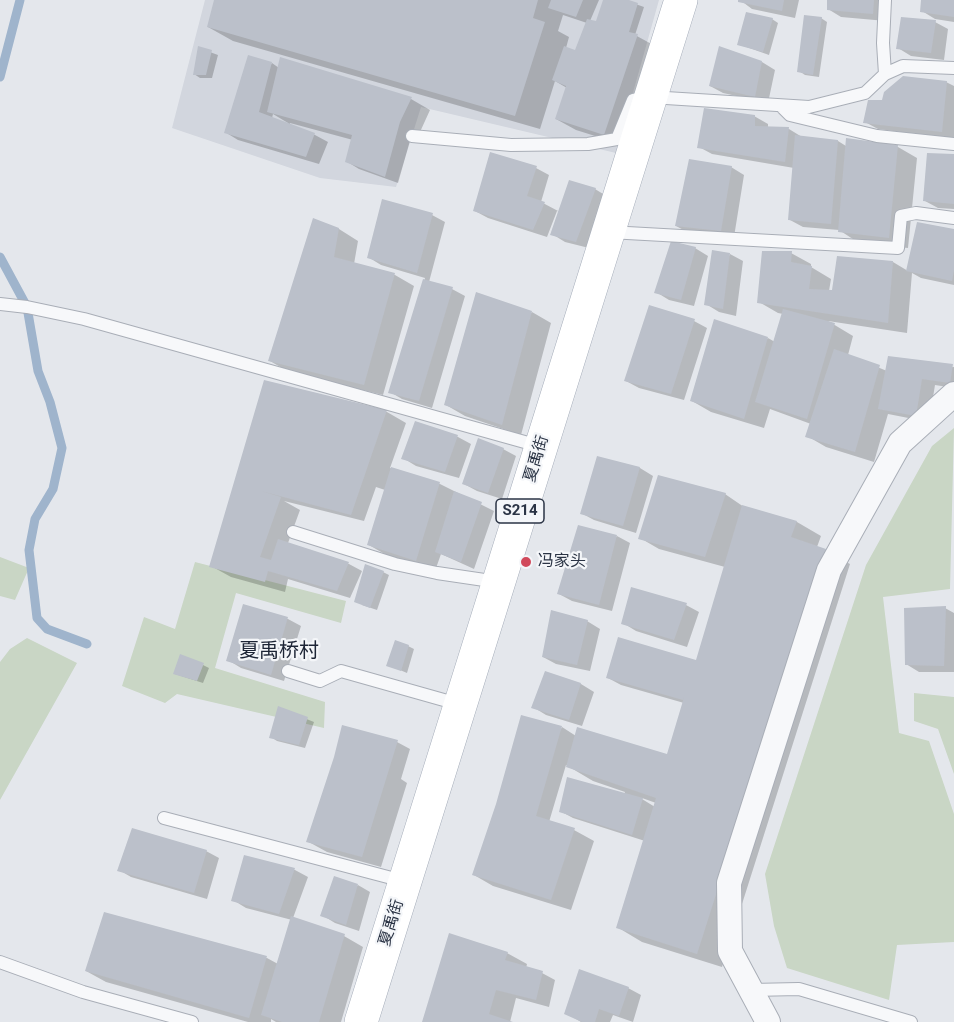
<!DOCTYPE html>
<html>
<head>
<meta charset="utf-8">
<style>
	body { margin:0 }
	canvas { display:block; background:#e4e7ec }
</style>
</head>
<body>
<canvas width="954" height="1022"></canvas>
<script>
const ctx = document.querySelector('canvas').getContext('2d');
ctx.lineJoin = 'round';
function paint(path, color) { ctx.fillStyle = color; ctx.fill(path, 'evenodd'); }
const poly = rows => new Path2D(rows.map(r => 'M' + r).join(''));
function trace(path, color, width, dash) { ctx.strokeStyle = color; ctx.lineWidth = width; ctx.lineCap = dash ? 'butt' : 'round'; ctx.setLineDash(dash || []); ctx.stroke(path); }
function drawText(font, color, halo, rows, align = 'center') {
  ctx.font = font + ' Roboto,"Noto Sans SC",sans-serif'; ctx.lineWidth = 4.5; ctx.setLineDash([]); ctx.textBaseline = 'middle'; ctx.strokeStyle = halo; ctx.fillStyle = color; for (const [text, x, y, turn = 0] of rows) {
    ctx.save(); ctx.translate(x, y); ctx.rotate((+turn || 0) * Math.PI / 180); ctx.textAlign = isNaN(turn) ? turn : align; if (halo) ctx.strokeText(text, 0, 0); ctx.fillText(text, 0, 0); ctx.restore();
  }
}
paint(poly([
	[205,0,659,0,616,153,421,107,396,187,320,178,172,128]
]), '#d2d6de');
paint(poly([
	[954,428,950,589,883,597,899,733,929,741,954,814,954,942,897,945,889,1000,787,968,774,926,765,874,866,565,932,446],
	[0,557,29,568,15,600,0,596],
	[195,562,346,601,341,623,236,593,215,668,325,702,324,728,177,694,165,703,122,686,144,617,175,629],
	[27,638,77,663,0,800,0,662,10,649],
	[914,693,954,697,954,774,938,729,914,721]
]), '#c9d6c5');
paint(poly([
	[215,0,599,0,590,21,604,25,605,0,624,0,644,7,635,35,657,47,624,145,576,130,556,119,567,88,555,81,540,129,233,41,208,27],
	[563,15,587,23,576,52,566,48,569,37,558,31],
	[740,0,799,0,795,18,752,9],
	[829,0,887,0,886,21,841,17,828,9],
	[923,0,954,0,954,22,935,19,922,11],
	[821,18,827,22,819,77,805,75,799,71],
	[772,19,778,23,769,55,738,44],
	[935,22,948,29,944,60,911,56,898,48],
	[199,48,218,55,212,78,200,78,194,74],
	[281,59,411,99,430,110,420,132,413,130,398,183,359,169,346,161,353,140,290,123,290,125,315,135,328,142,319,164,238,140,225,132,272,63,279,68],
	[273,114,288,123,288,124,272,118],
	[762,62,775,70,768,103,723,93,710,86],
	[946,82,954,86,954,139,878,129,865,122,883,101],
	[754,116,768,124,768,128,789,129,802,137,838,141,846,146,898,147,917,158,908,248,859,243,839,230,803,227,790,220,794,168,712,154,699,147],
	[954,155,954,209,938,208,925,201],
	[731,167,744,175,734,237,689,233,676,226],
	[536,168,549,175,541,202,560,212,595,189,608,197,589,248,565,242,552,234,560,212,557,211,547,237,488,218,475,211],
	[432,215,445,222,429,282,452,289,465,296,432,408,402,399,390,392,425,278,381,265,368,257],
	[314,220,339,229,358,241,354,264,395,275,414,286,383,395,289,372,270,361],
	[954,230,954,285,921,278,912,273,907,333,828,321,853,336,848,355,887,371,954,367,954,388,935,385,929,422,888,414,874,462,826,447,807,436,811,424,770,409,764,428,711,412,692,401,768,338,775,342,783,314,778,313,759,302,791,253,811,264,811,267,831,279,829,291,833,291,893,262,908,271],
	[695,248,708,256,694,306,669,300,656,292],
	[730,254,743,261,736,316,719,312,706,304],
	[532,312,551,323,521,435,465,416,446,405],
	[694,321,707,328,684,400,639,388,626,381],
	[265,381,387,412,406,423,390,468,440,484,494,511,474,569,441,554,435,571,388,556,369,545,385,490,376,487,364,521,284,501,300,510,288,543,349,564,362,571,350,598,288,579,285,592,231,577,211,566],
	[416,423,458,437,471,444,459,478,416,466,403,458],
	[503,449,516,456,502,499,477,491,464,484],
	[598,457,640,468,653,476,636,533,594,520,581,513],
	[725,494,744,507,797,522,821,536,817,547,850,564,722,967,642,942,617,927,645,841,573,818,560,811,624,794,625,792,593,781,566,765,549,822,574,830,594,841,571,910,493,886,474,875,562,727,576,736,668,756,684,703,621,685,608,678,697,662,725,567,659,549,640,538],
	[642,798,656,803,655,807,642,799],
	[617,536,630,543,612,611,572,601,559,594],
	[383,572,389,575,377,610,362,605],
	[632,589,686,605,699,612,687,647,636,631,623,623],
	[244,606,288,619,301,626,284,681,241,668,228,660],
	[945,608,954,613,954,672,919,672,906,664],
	[587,621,600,629,590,671,556,664,543,657],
	[408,646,414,649,407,673,388,665],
	[203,665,209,668,203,683,175,674],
	[546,673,581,684,594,692,582,726,546,715,533,707],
	[279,708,314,722,305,748,277,741,271,737],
	[397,742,410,749,401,779,407,783,381,867,327,852,307,841],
	[206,851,219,858,207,899,131,877,119,870],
	[245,857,295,870,308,877,293,918,344,936,363,947,341,1022,276,1022,271,1019,271,1022,248,1022,106,982,86,971,267,958,278,964,292,920,246,908,233,900],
	[358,885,370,892,359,931,335,923,322,915],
	[507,953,527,964,526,968,542,973,555,980,549,1007,516,998,510,1022,424,1022],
	[628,988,641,995,633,1022,613,1015,610,1022,581,1022,566,1013]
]), '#0003');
trace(poly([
	[0,77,20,0],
	[0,257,27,307,38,371,50,402,62,448,53,489,35,519,29,550,37,618,47,629,87,644]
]), '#9fb4cc', 9);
paint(poly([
	[214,0,538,0,533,18,545,22,515,116,207,27],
	[551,0,583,0,576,17,548,8],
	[603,0,629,0,638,3,629,32,638,34,604,135,555,119,566,86,552,80,564,46,575,50,587,19,596,21],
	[738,0,784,0,782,11,738,2],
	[827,0,874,0,873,14,827,10],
	[921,0,954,0,954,17,920,12],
	[746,12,773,18,763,52,737,45],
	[804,15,822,17,813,75,797,72],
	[901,17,936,20,931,53,896,49],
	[198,46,212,50,206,75,193,75],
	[719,46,762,61,755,97,709,86],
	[248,55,272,62,259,112,315,133,306,157,224,133],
	[280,57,412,97,400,122,385,177,345,162,352,135,267,112],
	[903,76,947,81,942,132,863,123,868,100,882,100,884,92],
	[704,108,755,115,755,126,789,127,785,162,697,148],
	[795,135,838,140,831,224,788,220],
	[846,138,898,145,889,238,838,232],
	[490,152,537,166,527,196,545,202,533,230,473,211],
	[927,153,954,154,954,204,923,201],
	[689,159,732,166,721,231,675,226],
	[569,180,596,188,576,242,550,235],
	[382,199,433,213,417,273,367,258],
	[313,218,339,228,334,257,395,273,364,385,268,361],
	[917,222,954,229,954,270,952,281,906,271],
	[671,241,696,247,681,300,654,293],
	[712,250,730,253,723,309,704,305],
	[762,251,792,251,791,262,812,266,809,289,832,290,837,256,893,261,888,323,757,303],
	[423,279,453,287,419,401,388,393],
	[476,292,532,311,502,425,444,405],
	[649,305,695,319,671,394,624,381],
	[783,309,835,323,807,419,755,402],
	[714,319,768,337,744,419,690,401],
	[834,349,880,365,855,452,805,437],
	[888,356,953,364,950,383,922,379,916,416,878,409],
	[264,380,387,410,351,515,261,491,281,497,260,557,271,560,278,539,349,562,337,591,268,571,265,582,209,567],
	[415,421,458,435,445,472,401,459],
	[478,438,504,448,488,493,462,484],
	[597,456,640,467,623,526,580,514],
	[391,467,440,482,416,561,367,545],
	[658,475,726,493,705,557,638,539],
	[454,491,482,502,461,562,435,552],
	[742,505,797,521,791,537,826,549,697,954,616,928,656,798,566,767,577,727,667,754,685,694,683,700,606,678,618,637,696,660],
	[578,525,617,535,599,605,557,594],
	[365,564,384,571,370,608,354,602],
	[631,587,687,603,674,640,621,624],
	[243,604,288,617,271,675,226,661],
	[946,606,944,666,905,665,904,608],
	[551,610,588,620,577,665,542,657],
	[395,640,409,645,401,671,386,666],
	[180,654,204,663,197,681,173,674],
	[545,671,581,683,569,720,531,708],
	[278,706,308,717,299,745,269,738],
	[521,715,562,726,536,816,575,828,551,900,472,875,496,804],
	[342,725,398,740,362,857,306,842,334,757],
	[567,777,643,798,632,835,559,812],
	[132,828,207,850,194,893,117,871],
	[244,855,295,868,279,914,231,901],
	[334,876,358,884,346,925,320,916],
	[104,912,267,956,249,1018,85,971],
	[291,916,345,934,319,1022,282,1022,261,1015],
	[449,933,508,952,505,960,543,971,536,1000,496,990,489,1014,513,1022,422,1022],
	[579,969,629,987,619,1016,599,1009,595,1022,582,1022,564,1014]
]), '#bbc0ca');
const lane = poly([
	[885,0,883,43,885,74],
	[781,106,790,115,877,136,954,144],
	[412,136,511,145,588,144,617,139,633,100,650,97,809,107,865,93,885,74,903,66,954,68],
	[609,232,898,248,901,216,916,213,954,218],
	[0,304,27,307,84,319,539,446],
	[293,532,395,564,437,573,498,582],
	[288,671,320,681,341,671,458,704],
	[164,818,403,881],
	[0,962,83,992,192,1022],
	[751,990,799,989,911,1022]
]);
const street = poly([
	[768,1022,730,951,729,883,829,570,900,443,954,394]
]);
const primary = poly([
	[361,1022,681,0]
]);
trace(lane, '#a9aeb7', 14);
trace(street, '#a9aeb7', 26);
trace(primary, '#a3abb8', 34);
trace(lane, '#f7f8fa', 12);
trace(street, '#f7f8fa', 24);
trace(primary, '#fff', 33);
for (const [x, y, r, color] of [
	[526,562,6,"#d1495b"]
]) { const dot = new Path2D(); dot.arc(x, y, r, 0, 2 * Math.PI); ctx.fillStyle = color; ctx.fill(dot); trace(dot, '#f4f6f9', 2); }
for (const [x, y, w] of [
	[520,511,48]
]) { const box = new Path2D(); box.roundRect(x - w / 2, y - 12, w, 24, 4.5); ctx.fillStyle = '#f4f6f9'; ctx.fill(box); trace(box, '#2b3445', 1.5); }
drawText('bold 15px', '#2b3445', null, [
	["S214",520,511]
]);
drawText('16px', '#2b3445', '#f4f6f9', [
	["夏禹街",537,459,-73],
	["夏禹街",392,923,-73]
]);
drawText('16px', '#2b3445', '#f4f6f9', [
	["冯家头",538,562]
], 'left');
drawText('20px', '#1d2536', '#f4f6f9', [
	["夏禹桥村",279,652]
]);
</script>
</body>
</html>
